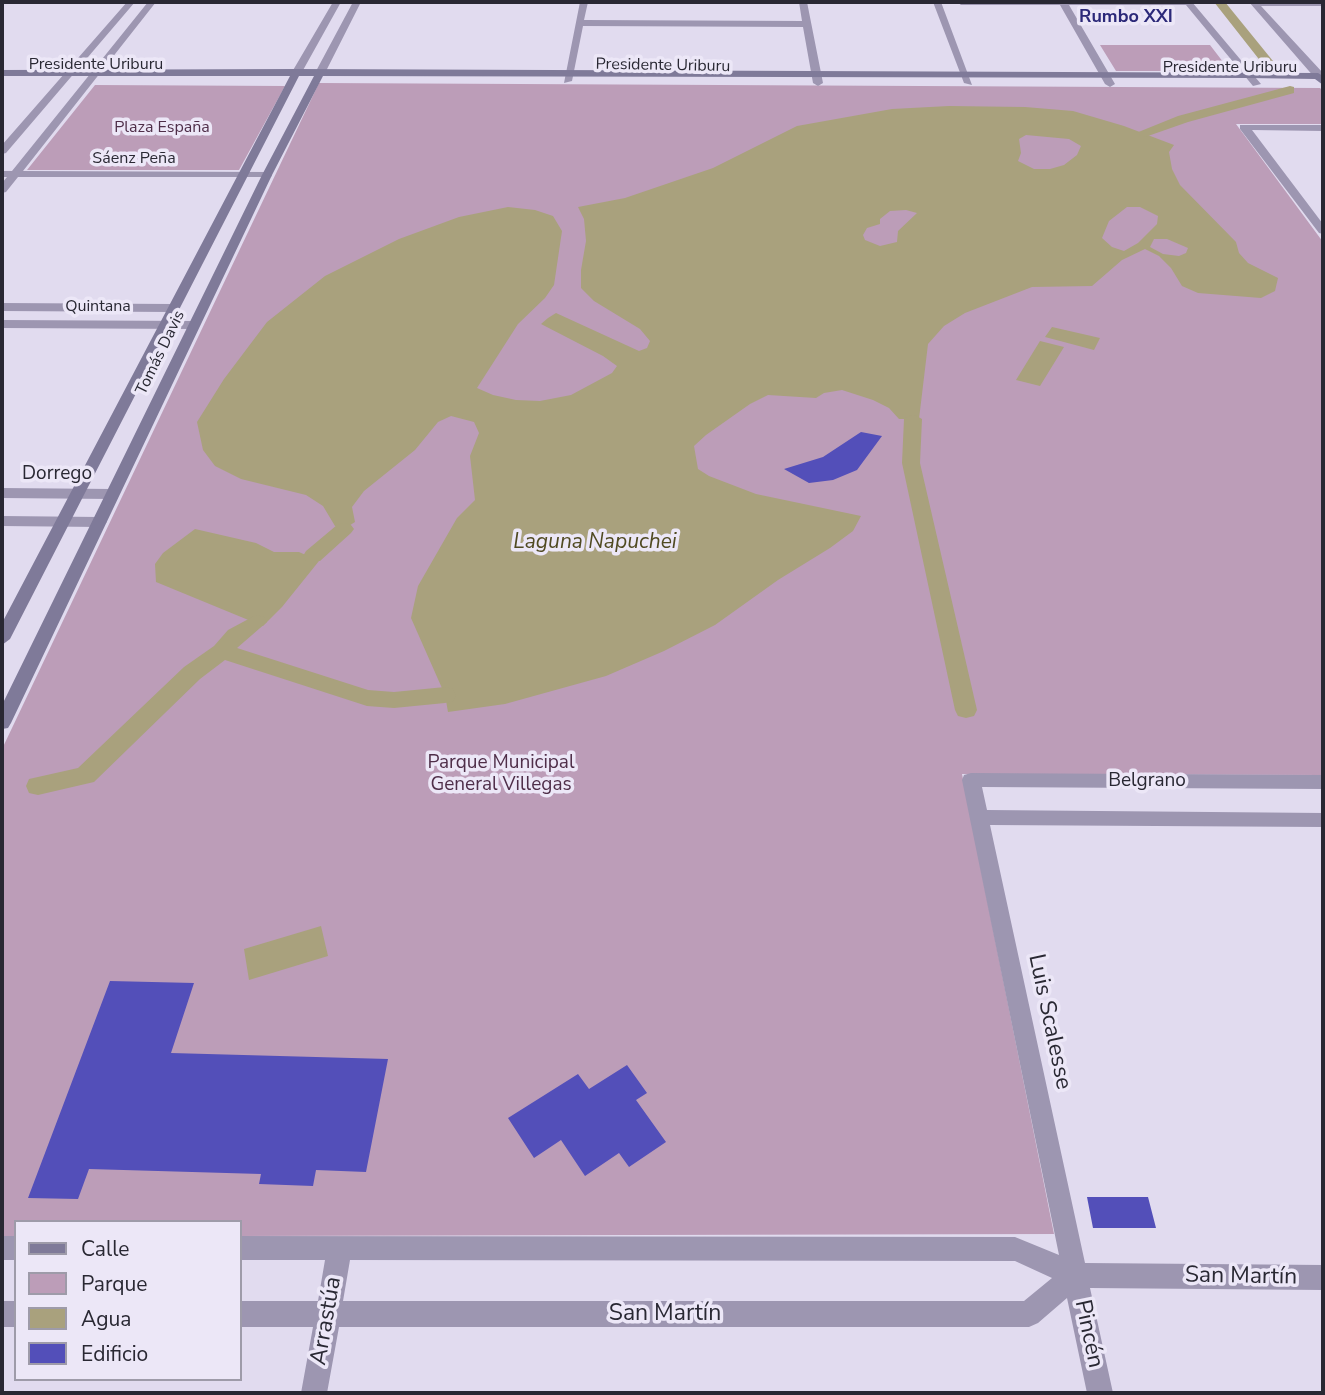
<!DOCTYPE html>
<html>
<head>
<meta charset="utf-8">
<style>
	body { margin:0 }
	#map { position:relative; width:1325px; height:1395px; overflow:hidden; background:#e1dbef; font-family:"Nunito Sans",sans-serif }
	canvas { display:block }
	.frame { position:absolute; inset:0; border:4px solid #292833; pointer-events:none }
	.legend { position:absolute; left:14px; top:1220px; width:228px; height:161px; box-sizing:border-box; background:#ece7f7; border:2px solid #9e9ba9; margin:0; padding:9px 12px; list-style:none; font-size:21px; color:#292833 }
	.legend li { display:flex; align-items:center; gap:14px; height:35px }
	.legend b { width:35px; border:2px solid #9e9ba9 }
</style>
</head>
<body>
<div id="map">
<canvas width="1325" height="1395"></canvas>
<div class="frame"></div>
<ul class="legend">
<li><b style="height:9px;background:#7f7a99"></b>Calle</li>
<li><b style="height:19px;background:#bc9db8"></b>Parque</li>
<li><b style="height:19px;background:#a9a17d"></b>Agua</li>
<li><b style="height:19px;background:#534fb9"></b>Edificio</li>
</ul>
</div>
<script>
const ctx = document.querySelector('canvas').getContext('2d');
ctx.lineJoin = 'round';
function paint(path, color) { ctx.fillStyle = color; ctx.fill(path, 'evenodd'); }
const poly = rows => new Path2D(rows.map(r => 'M' + r).join(''));
function drawText(font, color, halo, rows, align = 'center') {
  ctx.font = font + ' "Nunito Sans",sans-serif'; ctx.lineWidth = 7; ctx.setLineDash([]); ctx.textBaseline = 'middle'; ctx.strokeStyle = halo; ctx.fillStyle = color; for (const [text, x, y, turn = 0] of rows) {
    ctx.save(); ctx.translate(x, y); ctx.rotate((+turn || 0) * Math.PI / 180); ctx.textAlign = isNaN(turn) ? turn : align; if (halo) ctx.strokeText(text, 0, 0); ctx.fillText(text, 0, 0); ctx.restore();
  }
}
paint(poly([
	[1100,45,1210,45,1230,71,1116,71],
	[319,83,1320,88,1323,91,1323,124,1236,124,1323,242,1323,775,962,774,1054,1234,240,1236,240,1222,16,1222,16,1236,2,1236,2,749],
	[95,85,285,86,239,170,27,170]
]), '#bc9db8');
paint(poly([
	[949,106,1025,107,1073,111,1124,126,1174,145,1169,152,1172,169,1180,185,1236,242,1239,253,1248,263,1278,278,1275,291,1261,298,1198,293,1182,286,1171,268,1159,256,1145,249,1122,260,1092,286,1032,287,965,313,944,326,928,344,919,419,899,419,889,408,873,400,842,390,824,393,816,398,768,395,750,404,706,435,694,446,698,469,709,476,756,494,861,516,853,531,830,548,778,580,715,625,664,651,606,676,505,704,448,712,445,695,411,618,418,586,457,518,475,500,470,456,479,433,474,422,451,416,438,422,415,450,364,491,352,507,355,522,344,529,335,526,323,506,306,495,241,479,215,466,203,450,197,422,224,379,267,322,325,276,399,239,459,217,508,207,535,210,553,216,562,231,554,285,545,298,518,324,477,388,493,395,516,400,540,401,571,395,612,373,617,366,603,356,541,324,548,318,556,313,639,351,647,348,650,341,640,329,594,301,581,288,581,270,586,241,584,219,578,207,625,198,713,168,797,126,892,109],
	[1026,135,1069,139,1081,146,1077,155,1064,165,1050,169,1034,169,1018,161,1021,153,1019,139],
	[1127,207,1140,207,1158,216,1157,224,1138,243,1124,251,1112,247,1102,238,1109,221],
	[906,210,917,213,898,231,897,242,880,246,865,240,863,235,867,228,880,224,880,219,890,211],
	[1154,239,1167,239,1188,248,1186,253,1179,256,1163,254,1150,247],
	[1052,327,1100,338,1094,350,1045,337],
	[1040,341,1064,347,1040,386,1016,380],
	[195,529,256,543,274,552,299,552,319,561,282,607,263,626,156,582,155,564,163,553],
	[321,926,328,956,249,980,244,949]
]), '#a9a17d');
paint(poly([
	[1214,2,1225,2,1277,66,1277,72,1269,72,1214,2],
	[1290,86,1294,87,1294,93,1188,122,1148,136,1143,137,1136,133,1178,116,1290,86],
	[913,414,922,419,920,463,977,710,974,716,966,718,958,716,955,710,902,463,904,419,913,414],
	[344,523,351,525,354,529,351,533,320,561,306,561,303,556,306,551,337,525,344,523],
	[256,615,264,617,267,622,237,648,368,690,394,692,445,687,453,689,456,695,453,701,445,703,394,708,367,706,225,660,200,679,94,782,38,795,29,793,26,786,29,779,78,768,184,667,214,646,228,630,256,615]
]), '#a9a17d');
paint(poly([
	[861,432,882,436,857,470,833,480,809,483,784,469,823,457],
	[110,981,194,983,171,1053,388,1059,366,1172,316,1170,313,1186,259,1184,261,1174,89,1169,78,1199,28,1198],
	[627,1065,647,1093,636,1100,666,1142,629,1167,619,1153,585,1176,561,1140,534,1158,508,1118,578,1074,589,1089],
	[1087,1197,1148,1197,1156,1228,1093,1228]
]), '#534fb9');
paint(poly([
	[127,2,135,2,6,153,2,154,2,145,127,2],
	[148,2,156,2,23,171,267,172,272,175,271,177,18,177,6,192,2,193,2,183,7,177,2,177,2,171,12,171,148,2],
	[333,2,341,2,302,72,294,74,292,72,333,2],
	[353,2,361,2,325,73,317,75,315,73,353,2],
	[580,2,588,2,584,20,802,21,799,2,807,2,823,83,818,86,813,83,803,27,583,26,572,81,564,83,580,2],
	[933,2,941,2,972,85,964,83,933,2],
	[957,2,1192,2,1261,84,1253,86,1186,5,1069,5,1115,84,1110,87,1105,84,1060,5,961,5,957,2],
	[1249,2,1323,2,1323,6,1261,6,1323,73,1323,79,1315,78,1249,2],
	[1240,125,1323,125,1323,131,1252,130,1323,224,1323,234,1319,233,1240,129,1240,125],
	[2,303,172,304,178,308,172,312,2,311,2,303],
	[2,320,194,321,200,325,194,329,2,328,2,320],
	[2,488,112,489,119,494,112,499,2,498,2,488],
	[2,516,99,517,107,522,99,527,2,526,2,516],
	[971,773,1323,775,1323,789,982,787,987,810,1323,813,1323,827,990,825,1085,1263,1323,1265,1323,1290,1090,1288,1113,1393,1087,1393,1067,1298,1038,1323,1029,1327,339,1327,327,1393,301,1393,313,1327,240,1327,240,1301,318,1301,325,1260,240,1260,240,1236,1015,1237,1059,1255,962,780,964,775,971,773],
	[350,1260,1015,1261,1052,1278,1024,1301,343,1301,350,1260],
	[2,1236,16,1236,16,1260,2,1260,2,1236],
	[2,1301,16,1301,16,1327,2,1327,2,1301]
]), '#9d96b1');
paint(poly([
	[297,69,1318,73,1323,76,1323,85,1315,79,1248,78,323,76,272,175,11,723,8,728,2,729,2,705,262,175,314,76,299,76,10,639,2,645,2,623,290,76,2,76,2,70,297,69]
]), '#7f7a99');
drawText('16px', '#292833', '#ece7f7', [
	["Presidente Uriburu",96,65],
	["Presidente Uriburu",663,66,1],
	["Presidente Uriburu",1230,68],
	["Sáenz Peña",134,159],
	["Quintana",98,307],
	["Tomás Davis",161,353,-64]
]);
drawText('16px', '#4f2e49', '#ece7f7', [
	["Plaza España",162,128]
]);
drawText('bold 18px', '#2c2979', '#ece7f7', [
	["Rumbo XXI",1126,18]
]);
drawText('19px', '#292833', '#ece7f7', [
	["Dorrego",57,474],
	["Belgrano",1147,781]
]);
drawText('19px', '#4f2e49', '#ece7f7', [
	["Parque Municipal",501,763],
	["General Villegas",501,785]
]);
drawText('italic 21px', '#504a22', '#ece7f7', [
	["Laguna Napuchei",595,543]
]);
drawText('23px', '#292833', '#ece7f7', [
	["Luis Scalesse",1049,1022,78],
	["San Martín",1241,1277,1],
	["San Martín",665,1314],
	["Arrastúa",327,1321,-80],
	["Pincén",1088,1334,78]
]);
</script>
</body>
</html>
